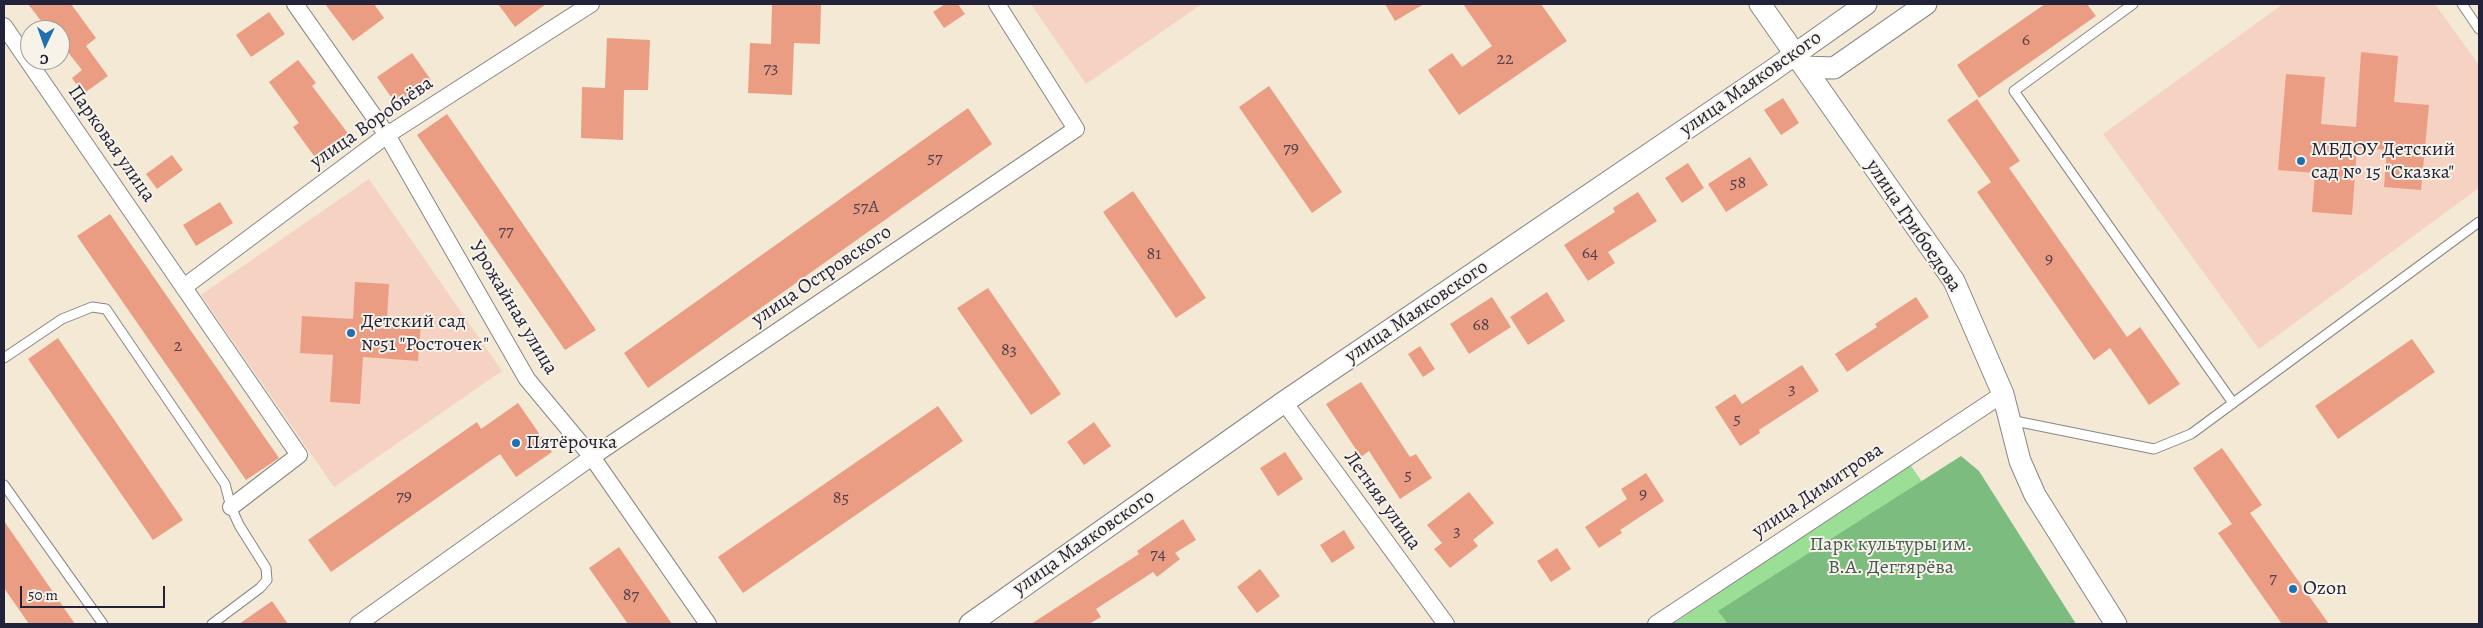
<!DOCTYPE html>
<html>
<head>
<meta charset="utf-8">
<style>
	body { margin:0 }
	#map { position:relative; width:2483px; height:628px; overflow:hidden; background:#f3e9d4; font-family:Alegreya,serif }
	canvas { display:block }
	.frame { position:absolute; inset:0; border:5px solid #22223b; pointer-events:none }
	.north { position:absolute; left:20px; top:20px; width:50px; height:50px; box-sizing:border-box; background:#f7f3e8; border:1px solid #a29fa3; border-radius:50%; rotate:183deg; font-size:14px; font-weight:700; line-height:20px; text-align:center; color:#22223b }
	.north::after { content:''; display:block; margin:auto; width:18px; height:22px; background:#1f6fb2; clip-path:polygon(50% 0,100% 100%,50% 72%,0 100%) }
	.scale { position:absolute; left:20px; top:586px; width:145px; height:22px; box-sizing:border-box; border:2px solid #22223b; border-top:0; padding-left:6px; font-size:15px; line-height:18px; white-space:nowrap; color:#22223b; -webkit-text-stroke:4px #f7f3e8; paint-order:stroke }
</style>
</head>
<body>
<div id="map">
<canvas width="2483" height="628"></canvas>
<div class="frame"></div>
<div class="north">С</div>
<div class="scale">50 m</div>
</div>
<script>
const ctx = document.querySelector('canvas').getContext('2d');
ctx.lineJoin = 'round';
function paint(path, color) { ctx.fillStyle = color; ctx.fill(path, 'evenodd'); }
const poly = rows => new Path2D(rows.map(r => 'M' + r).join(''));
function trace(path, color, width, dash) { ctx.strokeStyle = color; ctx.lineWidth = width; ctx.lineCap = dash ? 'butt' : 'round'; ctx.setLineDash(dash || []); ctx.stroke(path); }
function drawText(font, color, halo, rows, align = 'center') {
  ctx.font = font + ' Alegreya,serif'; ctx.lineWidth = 4; ctx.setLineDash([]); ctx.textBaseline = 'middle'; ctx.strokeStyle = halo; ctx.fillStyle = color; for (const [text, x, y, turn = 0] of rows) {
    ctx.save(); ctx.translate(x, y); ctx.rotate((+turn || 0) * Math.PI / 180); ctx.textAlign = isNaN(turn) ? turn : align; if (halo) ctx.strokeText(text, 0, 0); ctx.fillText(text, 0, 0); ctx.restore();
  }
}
paint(poly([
	[1031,4,1202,4,1086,84],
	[2283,4,2435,4,2479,65,2479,188,2259,349,2103,134],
	[369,179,502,371,334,487,201,295]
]), '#f6d2c3');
paint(poly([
	[1909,463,2021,624,1673,624]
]), '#9bde96');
paint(poly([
	[1961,456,1979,471,2076,624,1728,624,1718,611]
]), '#7cbd7f');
paint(poly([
	[28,4,71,4,96,38,86,46,108,76,83,94,72,78,82,70,60,42,60,30,51,30,47,25,45,26],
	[325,4,374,4,384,18,353,41],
	[498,4,546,4,515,27],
	[772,4,821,4,820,44,794,43,792,95,748,93,750,43,771,44],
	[945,4,958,4,965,14,944,28,933,12],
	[1385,4,1424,4,1395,21],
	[1463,4,1541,4,1567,41,1459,115,1428,70,1452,53,1462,67,1492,46],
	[2045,4,2087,4,2096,16,1979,98,1957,65],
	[269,12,285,34,251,57,236,35],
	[607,38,650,40,648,90,624,90,623,140,581,138,582,87,605,88],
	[2361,52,2398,56,2394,102,2429,105,2421,190,2384,187,2387,150,2357,148,2352,215,2312,212,2315,173,2278,170,2286,74,2325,77,2321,124,2356,127],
	[412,53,431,80,396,104,377,77],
	[298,60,316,83,312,86,353,140,320,164,293,127,299,123,269,82],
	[1269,86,1342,192,1312,213,1239,107],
	[1783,98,1799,123,1781,135,1764,110],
	[1977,99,2020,161,2009,168,2127,337,2140,327,2180,384,2149,405,2110,348,2094,360,1977,192,1991,182,1947,120],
	[968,108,992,144,648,388,624,353],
	[447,114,596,330,565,350,417,135],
	[172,155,183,170,157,189,146,174],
	[1750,157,1768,185,1726,212,1708,184],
	[1688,163,1704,188,1682,203,1665,178],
	[1133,191,1206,298,1176,318,1103,212],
	[1638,192,1657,221,1608,252,1615,263,1588,281,1564,245,1615,212,1613,208],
	[220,202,233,223,196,246,183,225],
	[110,214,279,458,246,480,77,236],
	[355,282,389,284,387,320,421,322,418,361,363,357,360,404,330,402,333,355,300,353,302,316,353,319],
	[988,288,1061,394,1031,415,957,308],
	[1547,292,1565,321,1528,345,1510,317],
	[1492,297,1511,327,1469,354,1450,324],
	[1916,297,1929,317,1847,372,1835,354,1877,327,1875,324],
	[58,338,183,520,153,540,28,359],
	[2412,339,2435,372,2338,439,2315,406],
	[1420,346,1435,369,1423,377,1408,354],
	[1802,365,1819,391,1759,430,1760,433,1740,446,1715,407,1735,394,1742,404],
	[1361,382,1410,457,1416,454,1432,478,1400,499,1369,451,1361,457,1326,404],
	[518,403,552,452,516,477,500,454,331,572,308,540,477,422,481,429],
	[938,406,963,441,743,593,718,557],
	[1094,422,1111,446,1084,465,1067,442],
	[2222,448,2262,505,2250,513,2329,624,2282,624,2218,533,2232,524,2193,468],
	[1285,452,1303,479,1278,496,1260,468],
	[1646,473,1664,501,1620,530,1622,533,1599,548,1585,527,1627,499,1621,489],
	[1469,492,1494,523,1473,540,1478,546,1450,568,1434,549,1442,543,1427,525],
	[1183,519,1196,540,1175,553,1180,559,1157,577,1153,572,1096,609,1101,617,1089,624,1031,624,1139,554,1137,551],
	[4,521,75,624,29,624,4,588],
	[1344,530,1355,548,1332,563,1320,545],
	[619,547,672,624,628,624,589,568],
	[1557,548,1571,569,1551,582,1537,561],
	[1260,569,1280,596,1257,613,1237,587],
	[272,601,288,624,239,624]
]), '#eb9d84');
const service = poly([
	[2133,4,2014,91,2233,403],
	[2462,4,2479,29],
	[4,358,62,319,92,307,106,309,225,484,231,507,239,525,266,568,267,580,260,588,212,624],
	[2010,420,2154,449,2191,434,2479,222],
	[4,485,103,624]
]);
const minor = poly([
	[295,4,387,135,527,379,592,457,708,624],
	[4,26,299,455,231,507],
	[184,287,387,135,591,4],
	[1284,402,1446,624],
	[358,624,592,457,1076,129,997,4],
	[1656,624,2003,394]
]);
const tertiary = poly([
	[1760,4,1954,281,2003,394,2020,461,2035,495,2116,624],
	[1804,67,1834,68,1926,4],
	[970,624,1284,402,1770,72,1866,4]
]);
trace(service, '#8a8688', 11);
trace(minor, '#8a8688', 18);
trace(tertiary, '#8a8688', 23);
trace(service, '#fff', 9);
trace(minor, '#fff', 16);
trace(tertiary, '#fff', 21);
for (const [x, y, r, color] of [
	[2301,161,5,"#1f6fb2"],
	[351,333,5,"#1f6fb2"],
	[516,443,5,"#1f6fb2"],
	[2293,589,5,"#1f6fb2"]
]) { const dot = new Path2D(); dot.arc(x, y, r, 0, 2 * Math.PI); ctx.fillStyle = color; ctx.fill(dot); trace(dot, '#f7f3e8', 2); }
drawText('18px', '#54414d', null, [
	["6",2026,41],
	["22",1505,60],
	["73",771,69],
	["79",1291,149],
	["57",935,159],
	["58",1738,184],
	["57А",866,208],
	["77",506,232],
	["64",1590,254],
	["81",1154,255],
	["9",2049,260],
	["68",1481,326],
	["2",178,347],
	["83",1009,351],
	["3",1792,390],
	["5",1737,420],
	["5",1408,476],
	["9",1643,495],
	["79",404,497],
	["85",841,499],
	["3",1457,532],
	["74",1158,555],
	["7",2273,579],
	["87",631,596]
]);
drawText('20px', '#22223b', '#f7f3e8', [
	["улица Маяковского",1751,84,-35],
	["улица Воробьёва",372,123,-35],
	["Парковая улица",111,144,55],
	["улица Грибоедова",1913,226,56],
	["улица Островского",822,276,-34],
	["Урожайная улица",513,308,59],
	["улица Маяковского",1417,312,-34],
	["улица Димитрова",1818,491,-34],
	["Летняя улица",1382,501,54],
	["улица Маяковского",1084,543,-35]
]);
drawText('20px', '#22223b', '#f7f3e8', [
	["МБДОУ Детский",2311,150],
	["сад № 15 \"Сказка\"",2311,173],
	["Детский сад",361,322],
	["№51 \"Росточек\"",361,345],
	["Пятёрочка",526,443],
	["Ozon",2303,589]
], 'left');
drawText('20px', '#465a56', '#f7f3e8', [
	["Парк культуры им.",1891,545],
	["В.А. Дегтярёва",1891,568]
]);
</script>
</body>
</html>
